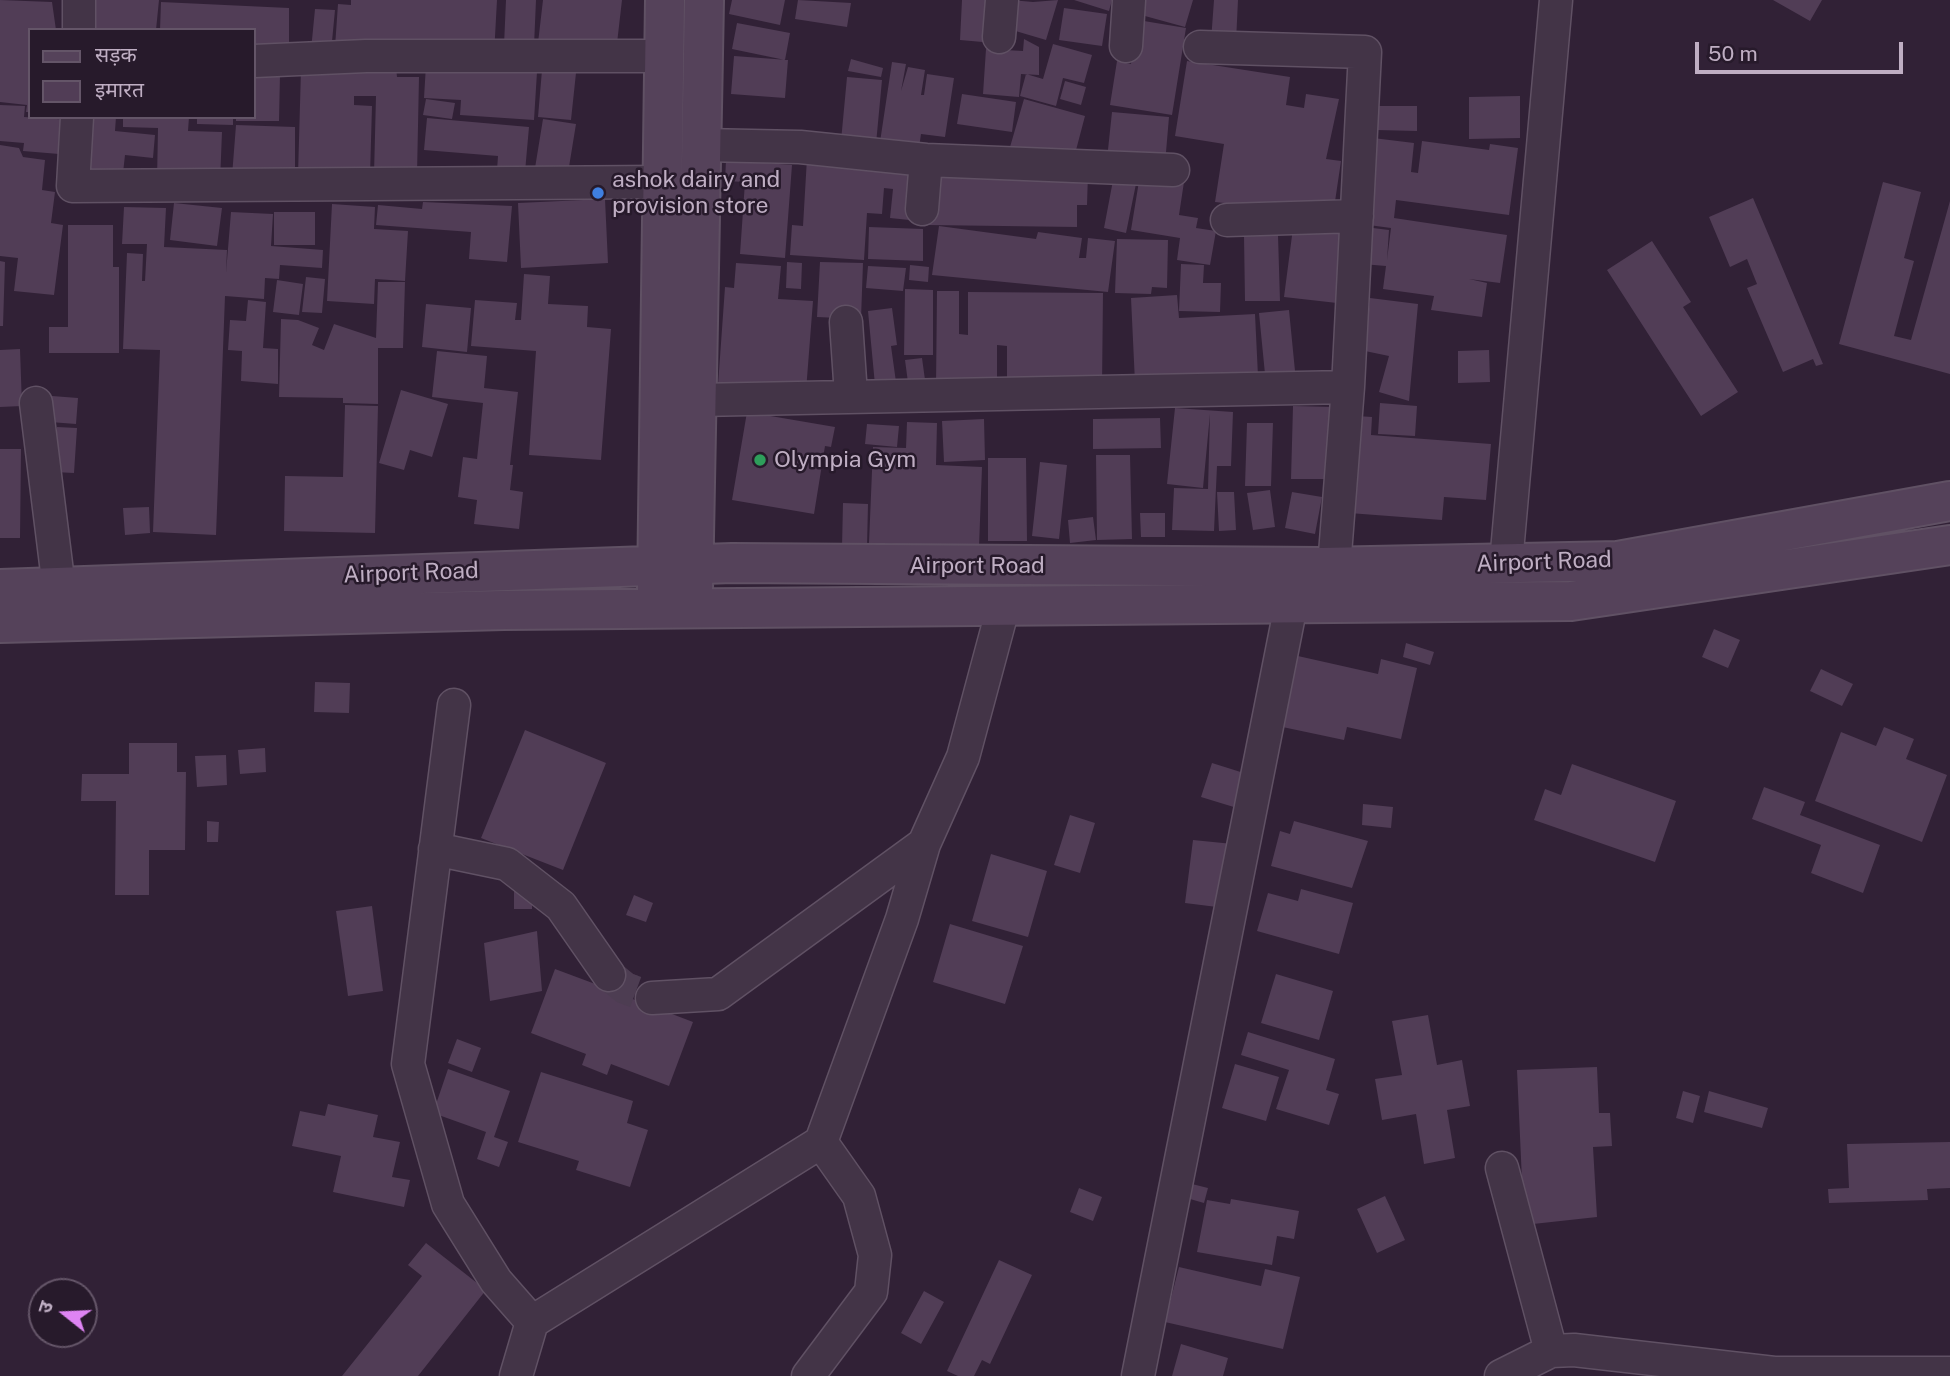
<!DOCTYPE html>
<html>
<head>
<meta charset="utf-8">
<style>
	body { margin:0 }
	#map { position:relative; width:1950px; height:1376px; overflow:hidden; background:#312136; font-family:"Public Sans","Noto Sans Devanagari",sans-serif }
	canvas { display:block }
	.legend { position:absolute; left:28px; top:28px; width:228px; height:91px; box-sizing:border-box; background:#271a2b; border:2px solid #645568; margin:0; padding:9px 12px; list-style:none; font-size:21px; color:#bfaec3 }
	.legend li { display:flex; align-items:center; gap:14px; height:35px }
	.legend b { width:35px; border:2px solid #645568 }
	.north { position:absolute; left:28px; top:1278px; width:70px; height:70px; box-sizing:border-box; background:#271a2b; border:2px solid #645568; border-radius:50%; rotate:288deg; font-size:19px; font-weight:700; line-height:28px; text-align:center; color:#bfaec3 }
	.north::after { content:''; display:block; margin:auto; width:24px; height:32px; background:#de84f3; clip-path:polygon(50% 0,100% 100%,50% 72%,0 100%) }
	.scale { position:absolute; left:1695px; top:42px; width:208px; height:32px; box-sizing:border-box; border:4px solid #bfaec3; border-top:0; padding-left:9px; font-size:21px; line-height:24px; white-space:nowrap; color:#bfaec3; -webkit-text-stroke:5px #271a2b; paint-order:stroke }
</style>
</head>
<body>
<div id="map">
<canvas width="1950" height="1376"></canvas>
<ul class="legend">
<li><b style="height:9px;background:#55425a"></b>सड़क</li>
<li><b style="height:19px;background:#513d56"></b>इमारत</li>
</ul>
<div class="north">उ</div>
<div class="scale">50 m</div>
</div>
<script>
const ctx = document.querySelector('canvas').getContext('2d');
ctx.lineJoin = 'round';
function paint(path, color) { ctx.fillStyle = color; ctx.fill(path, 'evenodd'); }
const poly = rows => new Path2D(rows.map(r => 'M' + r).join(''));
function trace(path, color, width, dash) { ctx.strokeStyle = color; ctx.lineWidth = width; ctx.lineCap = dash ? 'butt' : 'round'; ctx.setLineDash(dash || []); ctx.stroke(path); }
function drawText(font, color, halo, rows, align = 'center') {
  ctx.font = font + ' "Public Sans",sans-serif'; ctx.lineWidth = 5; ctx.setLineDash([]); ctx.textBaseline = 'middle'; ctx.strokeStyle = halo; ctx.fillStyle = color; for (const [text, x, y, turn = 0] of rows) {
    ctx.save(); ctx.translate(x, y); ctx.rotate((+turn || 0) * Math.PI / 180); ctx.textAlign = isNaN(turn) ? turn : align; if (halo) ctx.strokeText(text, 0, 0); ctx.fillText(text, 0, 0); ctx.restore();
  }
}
paint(poly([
	[0,0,52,2,56,30,30,30,30,112,26,112,27,105,0,102],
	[92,0,159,0,156,30,89,30],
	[351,0,497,0,494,55,335,47,338,4,351,5],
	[506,0,536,0,534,46,504,45],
	[543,0,622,0,616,52,538,43],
	[732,0,785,0,780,25,729,14],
	[798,0,851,3,847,27,795,19],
	[962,0,997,0,994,43,960,40],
	[1011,0,1033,2,1058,0,1046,40,1002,27],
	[1074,0,1112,0,1109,11],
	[1137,0,1193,0,1185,27,1134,13],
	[1214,0,1238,0,1236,42,1211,41],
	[1773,0,1822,0,1810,21],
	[161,2,289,8,289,52,254,52,254,30,160,30],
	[1064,8,1107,14,1102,46,1059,40],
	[315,9,335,10,331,52,311,50],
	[1138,20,1186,28,1172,115,1110,105,1117,61,1131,64],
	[737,23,790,33,785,60,732,49],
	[1024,39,1039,47,1039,75,1021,74,1019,97,983,94,986,49,1023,51],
	[1053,44,1092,55,1084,83,1063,78,1056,106,1020,96,1026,74,1043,79],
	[734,56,788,60,785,98,731,94],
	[851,59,883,68,881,77,848,71],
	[1187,61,1290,77,1286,105,1304,108,1306,94,1339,99,1326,159,1341,161,1333,215,1215,202,1224,144,1175,136],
	[892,62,906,64,901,91,908,67,925,70,921,95,924,95,927,74,954,78,945,137,921,134,919,148,880,142],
	[426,65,537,72,534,120,460,115,461,100,424,98],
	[396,67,397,77,419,77,417,175,374,174,376,96,354,96,354,105,372,106,370,176,298,175,301,69],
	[542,70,576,73,571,120,538,117],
	[254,75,280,75,279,121,236,121,236,117,254,117],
	[847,77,882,80,876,144,841,141],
	[1065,81,1086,87,1081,105,1060,99],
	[962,94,1016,102,1012,132,957,124],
	[1520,96,1520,138,1469,139,1469,97],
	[426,99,455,103,452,119,423,115],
	[1024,99,1085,116,1075,154,1059,162,1010,147],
	[0,105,25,106,24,117,73,120,71,155,23,151,24,143,0,141],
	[1376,106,1417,106,1417,131,1376,130],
	[1112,112,1169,117,1165,164,1107,159],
	[88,117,116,117,115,131,155,135,153,158,125,155,122,182,82,179],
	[123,117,189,117,188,131,222,132,220,182,157,180,158,128,123,127],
	[197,117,233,117,233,125,197,124],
	[427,118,529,127,525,172,497,170,498,156,424,150],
	[543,119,576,124,568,173,535,168],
	[236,125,295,127,295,182,232,176],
	[1373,138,1414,143,1411,172,1418,173,1422,141,1489,150,1490,144,1518,148,1509,215,1396,200,1394,218,1507,235,1500,283,1469,279,1487,283,1482,317,1431,310,1434,296,1383,289,1386,266,1362,264,1365,227,1389,230,1387,260,1391,228,1361,224],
	[0,145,19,148,23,157,45,160,42,190,55,192,51,223,63,225,54,295,14,291,18,258,0,256],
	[807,158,923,167,919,221,890,218,893,189,884,188,882,214,867,213,864,260,790,255,792,225,803,226],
	[726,160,792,165,785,258,740,254,745,182,725,181],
	[928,171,1088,174,1087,205,1077,205,1077,227,928,225],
	[1114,175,1137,179,1126,233,1104,228],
	[1140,175,1184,182,1179,215,1198,218,1196,228,1216,231,1210,265,1177,260,1180,238,1131,230],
	[1883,182,1921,192,1904,258,1914,261,1894,336,1911,340,1950,201,1950,374,1839,344],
	[1753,198,1823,364,1816,366,1813,359,1783,372,1747,288,1757,284,1747,259,1730,267,1709,217],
	[605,199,608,263,521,268,518,203],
	[423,202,512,206,507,262,469,259,471,232,376,225,378,205,422,209],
	[174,203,222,208,217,246,170,240],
	[332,204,375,207,374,229,408,231,405,281,375,279,374,304,327,301],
	[124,207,166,208,164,247,227,250,226,273,231,212,273,214,271,246,323,250,322,268,280,265,279,279,265,278,264,299,225,296,216,535,153,532,160,350,123,349,127,253,143,254,142,281,145,281,147,244,122,244],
	[274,212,315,212,315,245,274,245],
	[68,225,113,225,113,267,119,267,119,353,49,353,49,327,68,327],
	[939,226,1036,239,1038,232,1082,238,1079,258,1086,258,1088,238,1115,241,1108,292,932,275],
	[869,227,923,229,923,261,868,259],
	[1293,228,1345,234,1337,303,1284,297],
	[1278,235,1280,301,1245,301,1244,236],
	[1117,239,1168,240,1167,288,1152,287,1151,294,1115,293],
	[1652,241,1691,302,1683,307,1738,392,1701,416,1607,270],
	[0,261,5,262,3,326,0,326],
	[787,262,802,263,801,289,786,288],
	[820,262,863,263,861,319,817,317],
	[736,263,781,266,778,299,813,301,806,391,718,385,725,287,734,288],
	[1181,264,1204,265,1203,283,1221,283,1220,312,1179,311],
	[910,265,929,267,928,282,909,280],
	[868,266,906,268,903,291,866,288],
	[524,274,550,276,548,304,588,306,587,327,611,329,601,460,529,455,536,351,471,346,475,300,517,303,515,320,521,320],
	[306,277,325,279,322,313,302,312],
	[277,280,303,284,299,315,273,312],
	[378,282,405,282,403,348,378,348,378,404,343,403,343,398,279,397,281,319,298,320,319,328,312,345,324,350,334,324,376,338],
	[905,289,933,290,933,355,904,355],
	[937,291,959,291,959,334,968,335,968,292,1103,293,1102,388,1007,387,1007,346,997,345,997,386,936,386],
	[1177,295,1179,318,1255,314,1258,376,1135,383,1131,298],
	[1370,298,1418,304,1409,401,1379,392,1389,356,1365,351],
	[248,300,266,302,263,348,278,349,278,384,241,381,242,351,228,350,230,320,246,321],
	[426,304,471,308,467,352,422,347],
	[892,308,897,345,891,346,896,382,875,385,868,311],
	[1289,310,1295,371,1265,374,1259,313],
	[20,349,22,406,0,407,0,350],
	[1489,350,1490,382,1458,383,1458,351],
	[437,351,487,356,484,388,518,392,510,465,513,465,510,490,523,492,519,529,474,524,477,500,458,497,463,457,477,459,483,403,432,397],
	[922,358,926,387,909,390,905,360],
	[401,390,448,404,432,457,410,450,404,470,379,463],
	[52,396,78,398,76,424,50,422],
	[1380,403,1417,406,1415,436,1378,434],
	[345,405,378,406,375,533,284,531,285,476,343,477],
	[1293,406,1333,407,1332,479,1291,479],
	[1175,408,1233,412,1231,466,1217,466,1214,531,1172,530,1174,488,1208,489,1210,414,1203,488,1167,484],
	[747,412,835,427,831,447,825,446,814,514,732,500],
	[1357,416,1372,417,1371,435,1491,444,1486,500,1444,497,1442,520,1349,513],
	[1160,418,1161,448,1093,449,1093,419],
	[984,419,985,460,944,462,942,421],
	[907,422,937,423,936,465,982,467,979,547,869,543,873,447,906,448],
	[1247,423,1273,423,1271,486,1245,486],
	[867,424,899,426,897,447,865,444],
	[57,427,77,428,74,473,54,472],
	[0,449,21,449,20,538,0,538],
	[1096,455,1130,455,1132,539,1097,540],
	[988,458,1026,458,1027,541,988,541],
	[1040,462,1067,465,1059,539,1032,536],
	[1270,490,1275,527,1253,530,1247,493],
	[1217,492,1234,492,1236,530,1219,531],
	[1292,492,1322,497,1315,534,1285,528],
	[843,503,868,504,867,547,842,547],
	[149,507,150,533,125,535,123,508],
	[1140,513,1165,513,1165,537,1141,537],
	[1093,517,1096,540,1070,543,1068,520],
	[1714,629,1740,640,1728,668,1702,657],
	[1406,643,1434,652,1430,665,1403,657],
	[1289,654,1378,674,1381,659,1417,668,1401,739,1347,727,1344,740,1273,725],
	[1821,669,1853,684,1842,706,1810,691],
	[315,682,350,683,349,713,314,712],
	[1884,727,1914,739,1906,759,1947,775,1922,842,1815,801,1841,732,1876,746],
	[525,730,606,763,563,870,481,838],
	[129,743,177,743,177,772,186,772,185,850,149,850,149,895,115,895,116,801,81,801,82,774,129,774],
	[265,748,266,772,240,774,238,750],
	[226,755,227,785,197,787,195,756],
	[1212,763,1247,774,1237,808,1201,797],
	[1572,764,1676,801,1655,862,1534,820,1545,789,1561,795],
	[1764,787,1805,802,1800,815,1880,845,1863,893,1811,873,1821,845,1752,819],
	[1363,804,1393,807,1391,828,1362,825],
	[1070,815,1095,823,1080,873,1054,865],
	[207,821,219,822,218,842,207,842],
	[1294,821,1368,841,1352,888,1271,866,1280,831,1290,834],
	[1193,840,1233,844,1225,908,1185,903],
	[991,854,1047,871,1028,937,972,921],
	[514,887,532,888,532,909,514,909],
	[1301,889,1353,903,1339,954,1257,931,1268,893,1298,901],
	[634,895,653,903,646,922,626,915],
	[372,906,383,991,348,996,336,911],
	[950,924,1023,946,1005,1004,933,982],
	[537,931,542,991,490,1001,484,943],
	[555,969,614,991,621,970,638,976,630,998,693,1022,669,1086,611,1064,607,1075,582,1065,586,1054,531,1033],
	[1276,974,1333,991,1319,1040,1261,1023],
	[1428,1015,1437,1065,1462,1060,1470,1106,1447,1110,1455,1158,1424,1164,1416,1114,1382,1120,1375,1079,1402,1075,1392,1021],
	[1248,1032,1335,1059,1326,1090,1339,1094,1329,1125,1276,1109,1289,1070,1241,1055],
	[457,1039,481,1048,472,1072,448,1063],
	[1235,1064,1279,1077,1266,1121,1222,1108],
	[1597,1067,1599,1113,1610,1113,1612,1146,1593,1147,1597,1217,1524,1225,1517,1070],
	[448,1069,510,1091,494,1137,508,1142,499,1167,477,1159,486,1132,433,1113],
	[541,1072,633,1101,627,1123,648,1130,630,1187,576,1170,579,1161,518,1142],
	[1683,1091,1700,1096,1693,1123,1676,1118],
	[1709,1091,1768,1108,1762,1128,1704,1112],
	[328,1104,378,1115,373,1137,400,1142,392,1177,410,1180,404,1207,333,1192,341,1156,292,1146,300,1111,325,1116],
	[1950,1142,1950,1188,1927,1189,1928,1200,1829,1203,1828,1189,1849,1188,1847,1144],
	[1180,1181,1208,1188,1204,1203,1176,1195],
	[1079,1188,1102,1197,1093,1221,1070,1212],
	[1385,1196,1405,1240,1377,1253,1357,1209],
	[1231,1199,1299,1211,1294,1239,1277,1236,1272,1265,1197,1252,1207,1200,1230,1204],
	[426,1243,486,1290,418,1376,342,1376,422,1276,408,1265],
	[999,1260,1032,1275,990,1364,982,1360,974,1376,958,1376,947,1371],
	[1179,1267,1261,1286,1265,1269,1300,1277,1283,1349,1165,1322],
	[924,1291,944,1302,921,1344,901,1333],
	[1181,1344,1228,1358,1223,1376,1172,1376]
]), '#513d56');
trace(poly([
	[609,975,625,988,652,998]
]), '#4d3d52', 32, [32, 16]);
const street = poly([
	[79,0,79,30],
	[999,37,1002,0],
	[1126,46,1129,0],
	[1200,47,1365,52,1348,387,1334,567],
	[254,61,366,56,665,56],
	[77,117,73,186,663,182],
	[702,145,800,147,926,160,1173,170],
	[922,209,926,160],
	[1227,220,1357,216],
	[846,322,851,395],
	[698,400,1348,387],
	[36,403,59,588],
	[1506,563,1556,0],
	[454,705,408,1064,448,1204,496,1281,532,1322,516,1376],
	[435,849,507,864,561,906,609,975],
	[652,998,718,994,924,844],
	[1502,1168,1551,1351],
	[532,1322,821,1142],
	[808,1376,871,1292,875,1255,859,1196,821,1142,902,919,924,844,963,757,1003,608],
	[1138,1376,1291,605],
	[1501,1376,1551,1351,1574,1350,1774,1373,1950,1373]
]);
const secondary = poly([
	[0,589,732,563,1322,567,1618,561,1950,501],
	[693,589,704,0],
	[657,590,665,0],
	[0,623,504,610,1571,601,1950,545]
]);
trace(street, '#605164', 35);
trace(secondary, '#605164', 42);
trace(street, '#433447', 32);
trace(secondary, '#55425a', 38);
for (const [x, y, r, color] of [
	[598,193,7,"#3f7fe0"],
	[760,460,7,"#2e9e5b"]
]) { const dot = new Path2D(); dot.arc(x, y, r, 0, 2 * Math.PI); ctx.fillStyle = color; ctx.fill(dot); trace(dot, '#271a2b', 2.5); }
drawText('23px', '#bfaec3', '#271a2b', [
	["ashok dairy and",612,180],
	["provision store",612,206],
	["Olympia Gym",774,460]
], 'left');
drawText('23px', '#bfaec3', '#271a2b', [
	["Airport Road",1544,562,-2],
	["Airport Road",977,566],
	["Airport Road",411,573,-2]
]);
</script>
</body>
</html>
